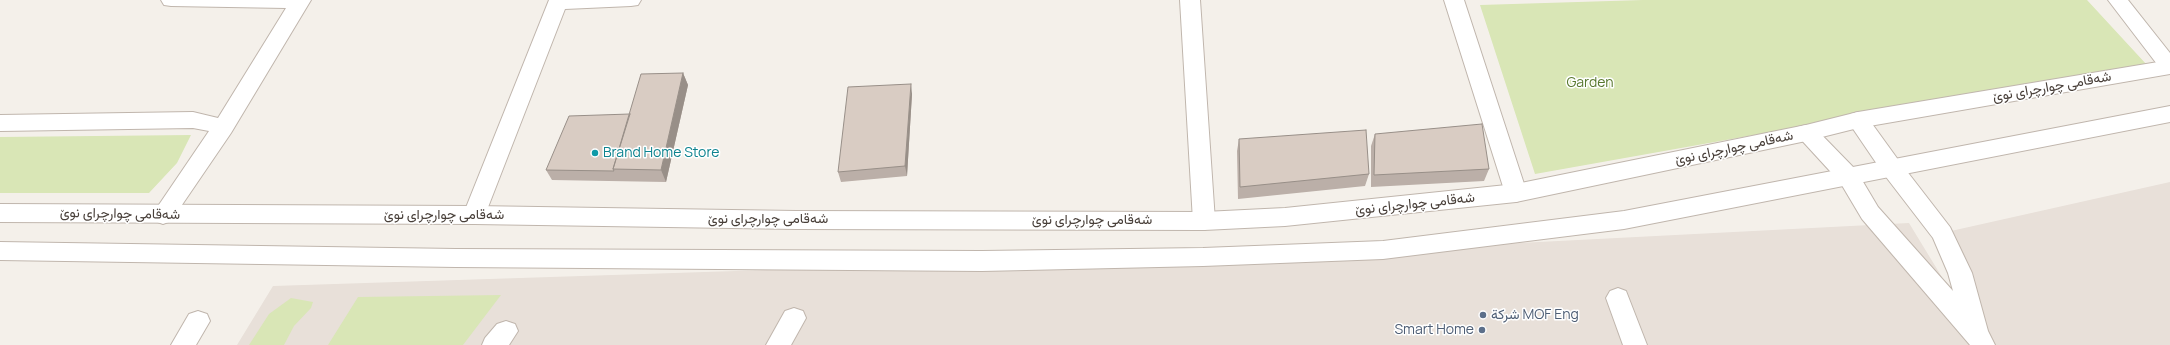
<!DOCTYPE html>
<html>
<head>
<meta charset="utf-8">
<style>
	body { margin:0 }
	canvas { display:block; background:#f4f0ea }
</style>
</head>
<body>
<canvas width="2170" height="345"></canvas>
<script>
const ctx = document.querySelector('canvas').getContext('2d');
ctx.lineJoin = 'round';
function paint(path, color) { ctx.fillStyle = color; ctx.fill(path, 'evenodd'); }
const poly = rows => new Path2D(rows.map(r => 'M' + r).join(''));
function trace(path, color, width, dash) { ctx.strokeStyle = color; ctx.lineWidth = width; ctx.lineCap = dash ? 'butt' : 'round'; ctx.setLineDash(dash || []); ctx.stroke(path); }
function drawText(font, color, halo, rows, align = 'center') {
  ctx.font = font + ' Manrope,Vazirmatn,sans-serif'; ctx.lineWidth = 3; ctx.setLineDash([]); ctx.textBaseline = 'middle'; ctx.strokeStyle = halo; ctx.fillStyle = color; for (const [text, x, y, turn = 0] of rows) {
    ctx.save(); ctx.translate(x, y); ctx.rotate((+turn || 0) * Math.PI / 180); ctx.textAlign = isNaN(turn) ? turn : align; if (halo) ctx.strokeText(text, 0, 0); ctx.fillText(text, 0, 0); ctx.restore();
  }
}
paint(poly([
	[2170,182,2170,345,237,345,273,286,1383,250,1909,223,1976,333,1942,233]
]), '#e8e0d9');
paint(poly([
	[1643,0,2087,0,2147,65,1535,174,1480,5],
	[191,135,177,163,149,193,0,193,0,137],
	[501,295,463,345,328,345,358,297],
	[291,298,313,302,311,308,294,326,284,345,249,345,269,314]
]), '#d9e6b6');
const minor = poly([
	[161,0,311,0,231,133,171,221,163,224,155,221,152,215,209,131,193,128,0,131,0,115,193,112,218,118,286,8,171,6,164,5,161,0],
	[549,0,641,0,638,5,631,6,565,9,485,215,482,221,474,224,466,221,463,215,549,0],
	[1180,0,1200,0,1215,221,1212,227,1204,230,1196,227,1193,221,1180,0],
	[1444,0,1464,0,1527,193,1524,199,1516,202,1508,199,1505,193,1444,0],
	[2108,0,2128,0,2170,53,2170,74,2163,72,2108,0],
	[1858,112,1865,114,1899,161,1950,227,1972,273,1988,331,1995,345,1970,345,1862,219,1840,182,1795,133,1798,127,1806,125,1814,127,1856,170,1878,207,1953,291,1948,273,1933,238,1883,173,1847,120,1851,114,1858,112],
	[1618,288,1626,291,1647,345,1623,345,1606,298,1610,291,1618,288],
	[794,308,803,311,806,318,791,345,766,345,785,311,794,308],
	[198,311,207,314,210,321,196,345,171,345,189,314,198,311],
	[506,321,515,324,518,331,509,345,482,345,485,338,497,324,506,321]
]);
const tertiary = poly([
	[2170,60,2170,74,1858,128,1806,141,1516,202,1285,226,1204,230,796,229,474,224,0,222,0,204,474,206,796,211,1204,212,1285,208,1516,184,1806,125,1858,112,2170,60],
	[2170,106,2170,122,1624,229,1383,259,1203,266,982,271,456,267,0,260,0,242,456,249,982,251,1203,248,1383,241,1624,211,2170,106]
]);
trace(minor, '#c0b6ad', 2);
trace(tertiary, '#c0b6ad', 2);
paint(minor, '#fff');
paint(tertiary, '#fff');
paint(poly([
	[683,73,688,85,666,182,552,180,546,170,630,114],
	[912,94,907,176,841,182,838,172],
	[1375,134,1489,169,1484,181,1371,187,1371,146],
	[1239,139,1369,174,1365,186,1238,199,1237,151]
]), '#bbafa8');
paint(poly([
	[683,73,688,85,666,182,661,170],
	[911,84,912,94,907,176,905,166]
]), '#988f88');
const building = poly([
	[683,73,661,170,613,169,641,74,683,73],
	[911,84,905,166,838,172,848,87,911,84],
	[630,114,613,169,614,171,546,170,569,116,630,114],
	[1482,124,1489,169,1374,175,1375,134,1482,124],
	[1366,130,1369,174,1240,187,1239,139,1366,130]
]);
paint(building, '#d9ccc3');
trace(building, '#988f88', 1);
for (const [x, y, r, color] of [
	[595,153,4,"#0f9aa8"],
	[1483,315,4,"#5c6f8a"],
	[1482,330,4,"#5c6f8a"]
]) { const dot = new Path2D(); dot.arc(x, y, r, 0, 2 * Math.PI); ctx.fillStyle = color; ctx.fill(dot); trace(dot, '#fff', 1.5); }
drawText('14px', '#58782e', '#fff', [
	["Garden",1590,83]
]);
drawText('14px', '#483f39', '#fff', [
	["شەقامی چوارچرای نوێ",2052,87,-10],
	["شەقامی چوارچرای نوێ",1734,148,-12],
	["شەقامی چوارچرای نوێ",1415,204,-6],
	["شەقامی چوارچرای نوێ",120,214,1],
	["شەقامی چوارچرای نوێ",444,215],
	["شەقامی چوارچرای نوێ",768,219],
	["شەقامی چوارچرای نوێ",1092,220]
]);
drawText('14px', '#0d838f', '#fff', [
	["Brand Home Store",603,153]
], 'left');
drawText('14px', '#4e5e75', '#fff', [
	["شركة MOF Eng",1491,315],
	["Smart Home",1474,330,"right"]
], 'left');
</script>
</body>
</html>
